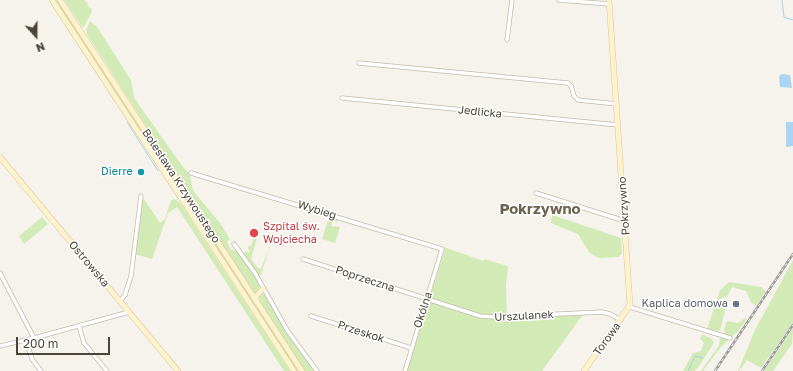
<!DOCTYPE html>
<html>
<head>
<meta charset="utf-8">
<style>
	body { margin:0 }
	#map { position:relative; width:793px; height:371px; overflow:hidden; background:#f6f3ec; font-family:"Golos Text",sans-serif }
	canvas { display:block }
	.north { position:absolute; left:16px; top:16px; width:40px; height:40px; -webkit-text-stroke:3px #fff; paint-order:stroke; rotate:159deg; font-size:11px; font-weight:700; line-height:16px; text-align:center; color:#4b4439 }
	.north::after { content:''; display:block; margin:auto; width:14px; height:18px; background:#4b4439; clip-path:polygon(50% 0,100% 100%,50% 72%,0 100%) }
	.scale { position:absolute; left:16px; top:337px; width:94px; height:18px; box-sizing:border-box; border:2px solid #4b4439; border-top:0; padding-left:5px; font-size:12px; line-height:14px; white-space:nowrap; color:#4b4439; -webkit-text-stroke:3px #fff; paint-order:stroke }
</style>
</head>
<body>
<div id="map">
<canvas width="793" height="371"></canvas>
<div class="north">N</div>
<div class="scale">200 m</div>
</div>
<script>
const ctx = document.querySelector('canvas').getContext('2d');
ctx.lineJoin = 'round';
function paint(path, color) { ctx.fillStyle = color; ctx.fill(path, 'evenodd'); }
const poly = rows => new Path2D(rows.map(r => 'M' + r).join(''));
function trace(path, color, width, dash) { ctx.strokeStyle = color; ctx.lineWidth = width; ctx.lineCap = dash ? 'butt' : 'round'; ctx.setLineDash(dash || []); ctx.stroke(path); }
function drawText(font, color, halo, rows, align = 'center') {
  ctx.font = font + ' "Golos Text",sans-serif'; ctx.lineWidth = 3; ctx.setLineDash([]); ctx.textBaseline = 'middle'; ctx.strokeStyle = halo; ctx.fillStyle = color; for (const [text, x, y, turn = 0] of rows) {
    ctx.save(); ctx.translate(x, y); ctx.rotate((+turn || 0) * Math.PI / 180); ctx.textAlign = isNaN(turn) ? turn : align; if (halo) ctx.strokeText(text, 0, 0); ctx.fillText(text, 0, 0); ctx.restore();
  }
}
paint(poly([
	[54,0,58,0,299,371,296,371],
	[64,0,84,0,88,4,87,5,88,7,90,6,89,8,91,8,92,12,83,28],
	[90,21,97,27,131,80,134,97,139,105,183,167,190,174,192,187,195,193,220,223,230,239,227,242,231,250,238,251,253,273,260,286,256,296,88,36,86,30],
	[142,199,144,199,160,223,165,219,171,200,175,199,180,203,290,371,284,371,177,207,168,213,152,259,135,254],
	[552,215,621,238,622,254,618,257,598,258,589,252,578,234,551,223],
	[42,217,48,224,24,244,19,236],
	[329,217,338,219,337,222,333,220,331,226,340,227,335,243,322,239],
	[254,237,257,238,251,259,258,268,261,269,270,246,261,275,259,276,244,254,246,250,248,253,250,252,248,248,248,246,251,246],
	[443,247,484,261,484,259,508,266,506,285,507,316,482,316,430,298,430,296,444,253],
	[793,260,793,323,761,368,747,360,739,371,738,371,755,330],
	[729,282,761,287,766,291,756,306,751,302,746,291,732,287,728,295,720,299,726,307,720,331,707,329,720,290],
	[262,293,264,294,289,336,315,371,305,371,260,301,258,296],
	[429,302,486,319,584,315,581,317,542,371,406,371,427,303],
	[745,318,747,319,737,332,721,347,703,371,701,371,719,345,720,338,724,337,726,335,724,330,727,321,738,323],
	[793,328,792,344,773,371,764,371],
	[702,334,712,339,714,343,697,369,694,371,683,371,693,353,701,351,704,343,700,338]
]), '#d2eab5');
paint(poly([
	[782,74,790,75,792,88,780,87,779,76],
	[786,122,793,122,793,146,786,147]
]), '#a9d4f2');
trace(poly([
	[782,0,784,17,793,20],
	[127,122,158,171],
	[688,371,695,356,703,358]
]), '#a9d4f2', 1);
const street = poly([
	[559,0,609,4],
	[507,40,512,0],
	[359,63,568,83,571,86,574,96,578,100,617,104],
	[342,98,618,125],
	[191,173,442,249,405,371],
	[536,193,625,221],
	[234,244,255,273,287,330,317,371],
	[303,259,480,316,495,317,602,312,610,314,621,320],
	[0,273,34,338],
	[120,301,125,295,131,276,141,196],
	[630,307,730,338],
	[311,316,411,348],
	[79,326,84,343,107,371],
	[26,340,32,359,41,371],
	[0,346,38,337,129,312]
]);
const secondary = poly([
	[52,0,294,371],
	[60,0,302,371],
	[0,157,178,371],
	[256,301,256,296,263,289],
	[584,371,630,305,609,0]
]);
trace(street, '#c2bbae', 5);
trace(secondary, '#d6c79b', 6);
trace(street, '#fff', 3.5);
trace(secondary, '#fff3cd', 5);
const rail = poly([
	[715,371,793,254],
	[762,371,793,325]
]);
trace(rail, '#9a9a9a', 2.5);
trace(rail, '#fff', 1, [3]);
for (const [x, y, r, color] of [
	[141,172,4,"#0f9aa8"],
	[254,233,5,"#e0444e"],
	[736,304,4,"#6b7280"]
]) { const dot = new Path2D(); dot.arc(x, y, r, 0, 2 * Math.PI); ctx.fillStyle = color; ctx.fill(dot); trace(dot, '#fff', 1.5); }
drawText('11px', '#4b4439', '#fff', [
	["Jedlicka",480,112,6],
	["Bolesława Krzywoustego",181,186,57],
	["Pokrzywno",624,206,-94],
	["Wybieg",317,210,17],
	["Ostrowska",89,264,50],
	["Poprzeczna",365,279,18],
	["Okólna",423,310,-72],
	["Urszulanek",524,316,-3],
	["Przeskok",361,332,18],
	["Torowa",607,339,-54]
]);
drawText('11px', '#0d838f', '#fff', [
	["Dierre",133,172]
], 'right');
drawText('11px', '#be3a42', '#fff', [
	["Szpital św.",263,227],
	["Wojciecha",263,240]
], 'left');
drawText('11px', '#5b616d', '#fff', [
	["Kaplica domowa",728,304]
], 'right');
drawText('bold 15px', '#6e6250', '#fff', [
	["Pokrzywno",540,209]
]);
</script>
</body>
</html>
